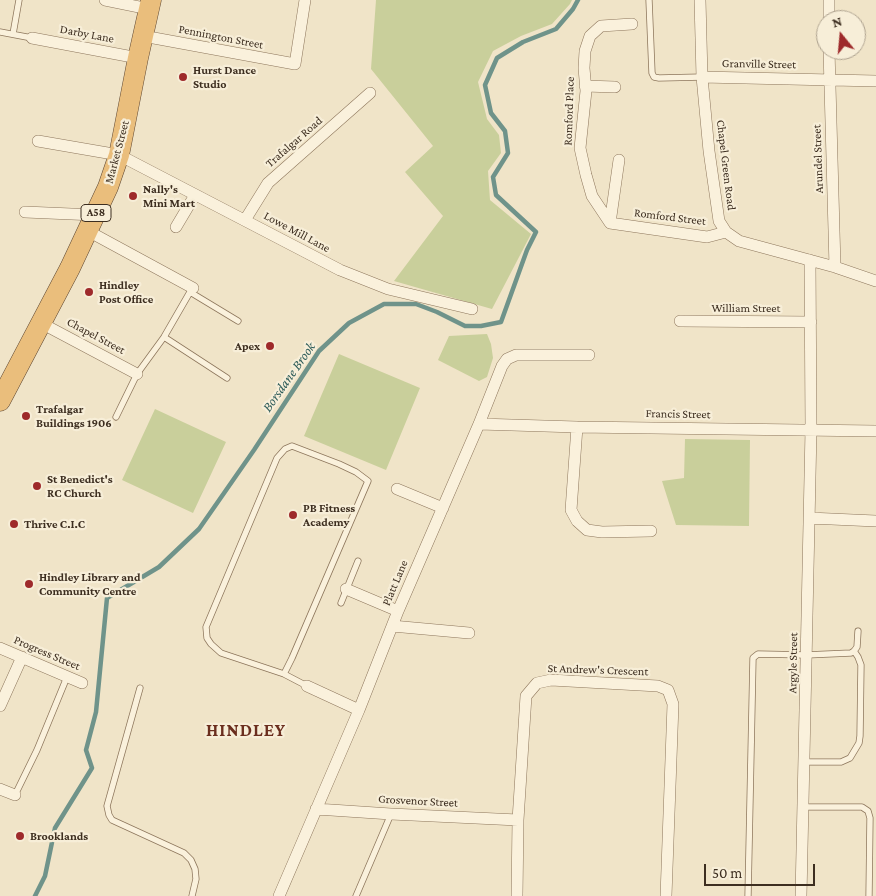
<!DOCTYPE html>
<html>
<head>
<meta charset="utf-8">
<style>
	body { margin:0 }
	#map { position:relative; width:876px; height:896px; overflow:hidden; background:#f0e4c8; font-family:"Crimson Pro",serif }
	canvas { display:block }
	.north { position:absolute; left:816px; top:10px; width:50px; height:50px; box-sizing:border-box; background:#f7eed8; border:1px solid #ada18e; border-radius:50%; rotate:343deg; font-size:14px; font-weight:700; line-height:20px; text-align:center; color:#3d2e20 }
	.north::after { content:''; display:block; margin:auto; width:18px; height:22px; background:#9e2a2b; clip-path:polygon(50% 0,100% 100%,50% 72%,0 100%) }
	.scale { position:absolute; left:704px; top:864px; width:111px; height:22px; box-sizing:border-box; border:2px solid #3d2e20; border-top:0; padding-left:6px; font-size:15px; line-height:18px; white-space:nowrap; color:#3d2e20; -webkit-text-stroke:4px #f7eed8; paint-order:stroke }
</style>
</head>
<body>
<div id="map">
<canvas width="876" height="896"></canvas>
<div class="north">N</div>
<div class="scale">50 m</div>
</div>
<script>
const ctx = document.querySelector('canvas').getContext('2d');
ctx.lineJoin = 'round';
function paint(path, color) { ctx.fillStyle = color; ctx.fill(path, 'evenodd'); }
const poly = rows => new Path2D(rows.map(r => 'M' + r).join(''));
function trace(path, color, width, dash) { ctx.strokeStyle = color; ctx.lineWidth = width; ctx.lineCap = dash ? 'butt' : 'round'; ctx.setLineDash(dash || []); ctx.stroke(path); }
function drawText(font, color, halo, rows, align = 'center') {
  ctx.font = font + ' "Crimson Pro",serif'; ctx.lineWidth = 4.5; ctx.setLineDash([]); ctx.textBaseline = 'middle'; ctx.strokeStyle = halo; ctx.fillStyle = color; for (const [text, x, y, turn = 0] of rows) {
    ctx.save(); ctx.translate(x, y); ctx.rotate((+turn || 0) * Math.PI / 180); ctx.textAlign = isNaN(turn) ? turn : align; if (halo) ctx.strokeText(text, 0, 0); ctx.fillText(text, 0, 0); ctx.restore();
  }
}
paint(poly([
	[376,0,572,0,570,4,552,24,521,36,493,51,478,82,487,119,499,135,501,153,488,171,490,200,531,234,492,309,394,281,443,216,405,172,433,146,371,69],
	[487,334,491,344,493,358,487,377,479,381,438,360,449,336],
	[339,354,420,388,386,470,304,436],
	[155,409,226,442,193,513,122,480],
	[685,439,750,440,749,526,676,525,662,481,684,478]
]), '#c9cf9b');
trace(poly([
	[35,896,45,876,55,828,92,768,86,750,96,712,107,598,159,567,199,529,254,450,319,351,349,323,384,304,416,304,437,312,465,326,481,326,501,322,527,250,536,232,496,195,493,177,508,153,505,131,491,113,485,85,497,58,523,42,556,29,573,9,578,0]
]), '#6f938a', 4.5);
const service = poly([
	[649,0,652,73,654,77,659,78,702,77],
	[0,32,32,38],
	[13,34,19,0],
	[164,337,227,378],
	[116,417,137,374,164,337,190,292,238,321],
	[341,603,358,561],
	[284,674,221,653,211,644,207,638,206,627,277,458,285,449,292,446,339,464,356,472,368,481,292,658,284,674,307,686],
	[140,688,107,806,109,815,112,820,184,853,191,860,195,869,196,879,192,896],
	[804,762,841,762,850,758,859,743,860,736,861,665,858,657,854,651],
	[15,795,37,750,67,677],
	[803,807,862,807,868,811,870,818,869,896],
	[356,896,391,814],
	[748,896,753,658,758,654,806,655,851,653,854,651,857,647,858,631]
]);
const minor = poly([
	[105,0,149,9],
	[700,0,702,77,709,151,719,221,726,232,739,241,835,267,876,281],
	[829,20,829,0],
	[143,36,295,64,305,0],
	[32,38,138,58],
	[829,50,835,267],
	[702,77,876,81],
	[585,86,615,87],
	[38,141,119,155,340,270,388,289,472,309],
	[25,212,95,215],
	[245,220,268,183,370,93],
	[610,223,592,196,586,175,580,148,586,91,584,68,585,51,590,36,601,26,632,24],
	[610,223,707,237,726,232],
	[610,223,619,160],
	[176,227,195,195],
	[88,231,193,288],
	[680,321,811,322],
	[41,323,137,374],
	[479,424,577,427,876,431],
	[577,427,571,510,577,521,587,530,602,532,651,531],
	[397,489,443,508],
	[809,518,876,521],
	[346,589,398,611],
	[392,626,469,633],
	[0,648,82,683],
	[307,686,359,710],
	[0,706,22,657],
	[0,789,15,795],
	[316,809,391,814,518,820],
	[279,896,359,710,398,611,479,424,502,366,507,359,516,355,589,355],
	[517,896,518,820,526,696,537,683,551,680,658,686,668,690,673,704,666,896],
	[801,896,811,430,810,260]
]);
const trunk = poly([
	[0,401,70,268,108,187,119,155,138,58,151,0]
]);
trace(service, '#8d765c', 7);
trace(minor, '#8d765c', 12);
trace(trunk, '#5b4430', 21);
trace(service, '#faf1dc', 5.5);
trace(minor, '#faf1dc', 11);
trace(trunk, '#eabe7c', 20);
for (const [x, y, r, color] of [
	[183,77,5,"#9e2a2b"],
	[133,196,5,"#9e2a2b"],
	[89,292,5,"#9e2a2b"],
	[270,346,5,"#9e2a2b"],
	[26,416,5,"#9e2a2b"],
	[37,486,5,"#9e2a2b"],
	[293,515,5,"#9e2a2b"],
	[14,524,5,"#9e2a2b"],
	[29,584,5,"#9e2a2b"],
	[20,836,5,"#9e2a2b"]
]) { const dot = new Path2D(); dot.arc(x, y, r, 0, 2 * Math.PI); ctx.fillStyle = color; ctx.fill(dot); trace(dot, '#f7eed8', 2); }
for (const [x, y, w] of [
	[96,213,30]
]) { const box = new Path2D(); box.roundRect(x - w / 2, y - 8.5, w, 17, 4); ctx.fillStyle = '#f7eed8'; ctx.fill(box); trace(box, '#3d2e20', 1); }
drawText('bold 11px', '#3d2e20', null, [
	["A58",96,213]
]);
drawText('12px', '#3d2e20', '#f7eed8', [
	["Darby Lane",87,34,11],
	["Pennington Street",221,37,11],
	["Granville Street",759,64,1],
	["Romford Place",569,111,-88],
	["Trafalgar Road",294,142,-41],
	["Market Street",117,152,-75],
	["Arundel Street",818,159,-92],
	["Chapel Green Road",726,165,83],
	["Romford Street",670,217,7],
	["Lowe Mill Lane",297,232,28],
	["William Street",746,308],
	["Chapel Street",96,336,28],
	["Francis Street",678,414,1],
	["Platt Lane",395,583,-67],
	["Progress Street",47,653,23],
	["Argyle Street",793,663,-89],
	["St Andrew's Crescent",598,670,2],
	["Grosvenor Street",418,801,3]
]);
drawText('bold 12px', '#3d2e20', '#f7eed8', [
	["Hurst Dance",193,70],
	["Studio",193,84],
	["Nally's",143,189],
	["Mini Mart",143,203],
	["Hindley",99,285],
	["Post Office",99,299],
	["Apex",260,346,"right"],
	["Trafalgar",36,409],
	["Buildings 1906",36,423],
	["St Benedict's",47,479],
	["RC Church",47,493],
	["PB Fitness",303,508],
	["Academy",303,522],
	["Thrive C.I.C",24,524],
	["Hindley Library and",39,577],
	["Community Centre",39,591],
	["Brooklands",30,836]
], 'left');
drawText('italic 14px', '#2f5d5a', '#f7eed8', [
	["Borsdane Brook",289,377,-55]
]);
ctx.letterSpacing = '1px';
drawText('bold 18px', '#6b2e1e', '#f7eed8', [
	["HINDLEY",246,730]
]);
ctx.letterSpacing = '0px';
</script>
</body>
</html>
